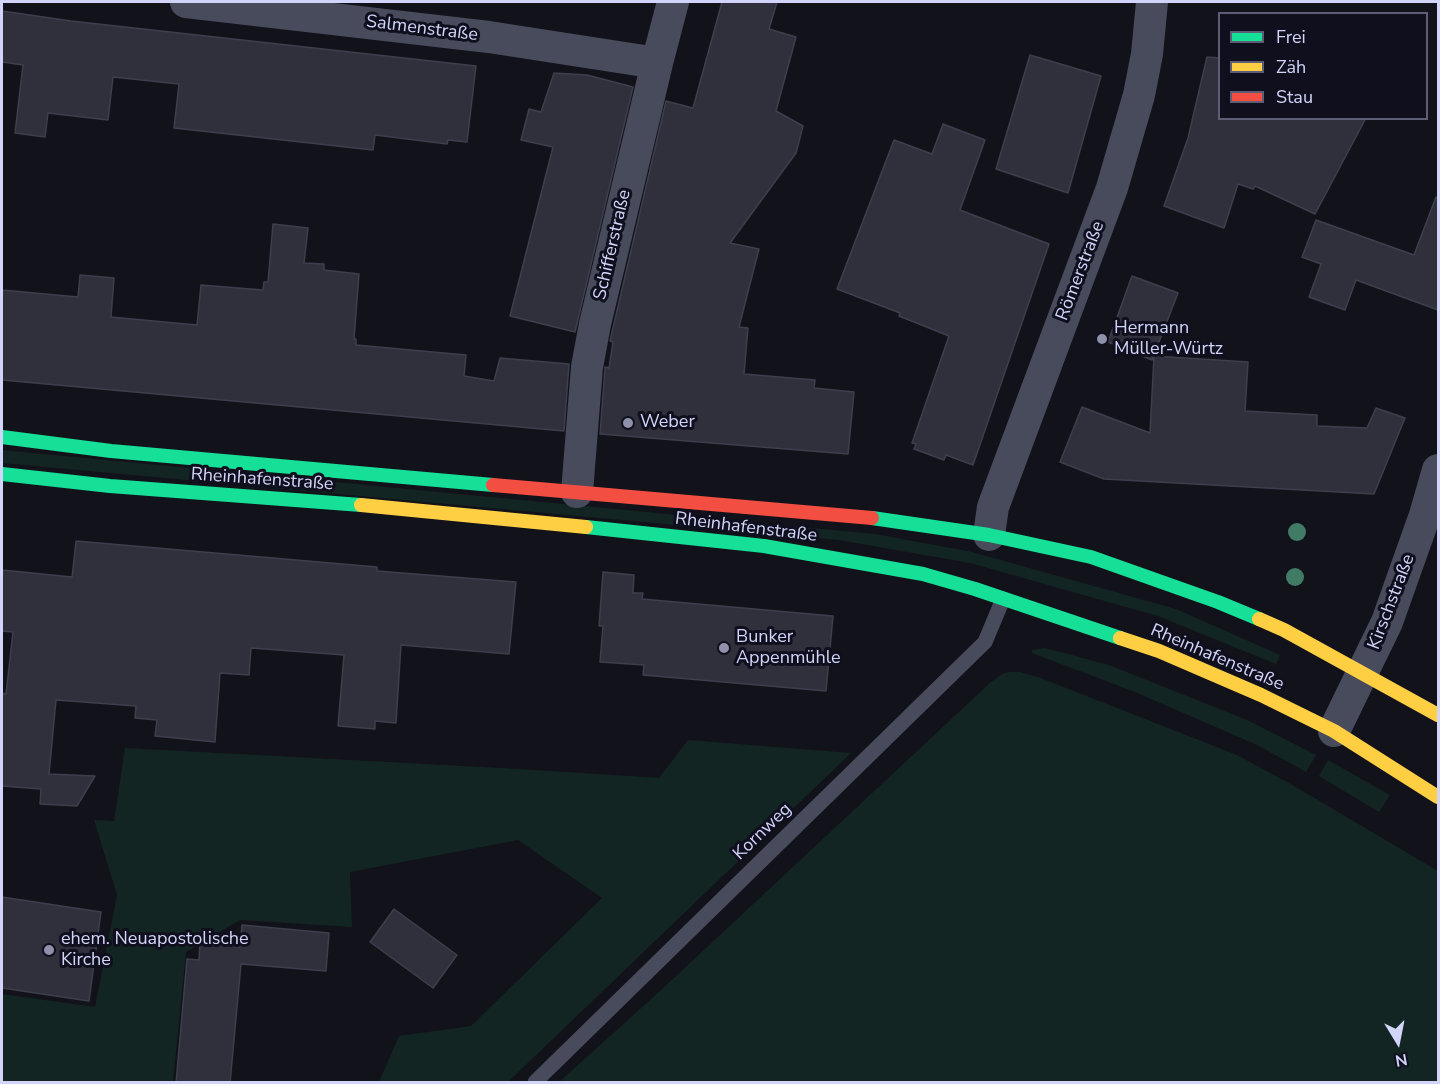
<!DOCTYPE html>
<html>
<head>
<meta charset="utf-8">
<style>
	body { margin:0 }
	#map { position:relative; width:1440px; height:1084px; overflow:hidden; background:#12121a; font-family:"Nunito Sans",sans-serif }
	canvas { display:block }
	.frame { position:absolute; inset:0; border:3px solid #d2d5f9; pointer-events:none }
	.legend { position:absolute; left:1218px; top:12px; width:210px; height:108px; box-sizing:border-box; background:#0f0f1e; border:2px solid #5d5e76; margin:0; padding:8px 10px; list-style:none; font-size:18px; color:#d2d5f9 }
	.legend li { display:flex; align-items:center; gap:12px; height:30px }
	.legend b { width:30px; border:2px solid #5d5e76 }
	.north { position:absolute; left:1368px; top:1012px; width:60px; height:60px; -webkit-text-stroke:4px #0f0f1e; paint-order:stroke; rotate:170deg; font-size:16px; font-weight:700; line-height:24px; text-align:center; color:#d2d5f9 }
	.north::after { content:''; display:block; margin:auto; width:21px; height:27px; background:#d2d5f9; clip-path:polygon(50% 0,100% 100%,50% 72%,0 100%) }
</style>
</head>
<body>
<div id="map">
<canvas width="1440" height="1084"></canvas>
<div class="frame"></div>
<ul class="legend">
<li><b style="height:8px;background:#16e098"></b>Frei</li>
<li><b style="height:8px;background:#ffcf43"></b>Zäh</li>
<li><b style="height:8px;background:#f24e42"></b>Stau</li>
</ul>
<div class="north">N</div>
</div>
<script>
const ctx = document.querySelector('canvas').getContext('2d');
ctx.lineJoin = 'round';
function paint(path, color) { ctx.fillStyle = color; ctx.fill(path, 'evenodd'); }
const poly = rows => new Path2D(rows.map(r => 'M' + r).join(''));
function trace(path, color, width, dash) { ctx.strokeStyle = color; ctx.lineWidth = width; ctx.lineCap = dash ? 'butt' : 'round'; ctx.setLineDash(dash || []); ctx.stroke(path); }
function drawText(font, color, halo, rows, align = 'center') {
  ctx.font = font + ' "Nunito Sans",sans-serif'; ctx.lineWidth = 6; ctx.setLineDash([]); ctx.textBaseline = 'middle'; ctx.strokeStyle = halo; ctx.fillStyle = color; for (const [text, x, y, turn = 0] of rows) {
    ctx.save(); ctx.translate(x, y); ctx.rotate((+turn || 0) * Math.PI / 180); ctx.textAlign = isNaN(turn) ? turn : align; if (halo) ctx.strokeText(text, 0, 0); ctx.fillText(text, 0, 0); ctx.restore();
  }
}
paint(poly([
	[2,450,875,534,972,552,1176,609,1280,655,1276,664,1158,616,970,563,839,540,2,463],
	[1045,648,1109,665,1247,720,1316,755,1306,772,1257,745,1135,692,1032,653,1032,650],
	[1009,672,1020,672,1038,677,1237,755,1289,783,1438,871,1438,1082,559,1082,660,991,991,682,1002,674],
	[688,740,851,753,508,1082,379,1082,399,1036,471,1026,602,898,518,840,350,872,352,927,240,920,186,952,173,1082,2,1082,2,994,95,1007,117,895,94,820,114,821,125,748,519,769,659,778],
	[1328,760,1390,795,1379,812,1319,776]
]), '#132522');
const building = poly([
	[722,2,777,2,769,29,796,37,776,111,803,126,796,153,730,243,759,249,739,327,748,328,744,374,815,380,814,388,854,392,848,454,600,434,605,369,605,367,609,368,613,342,610,341,613,328,666,101,693,108,722,2],
	[2,11,71,21,476,66,467,142,448,140,447,144,375,135,373,150,174,128,179,84,113,77,108,120,48,113,45,137,15,133,23,65,2,62,2,11],
	[1030,55,1101,76,1068,193,996,169,1030,55],
	[1207,57,1220,58,1220,118,1366,118,1315,214,1255,186,1253,189,1238,184,1224,228,1164,206,1188,138,1207,57],
	[554,73,587,75,633,87,575,332,510,316,553,147,521,140,529,109,541,112,554,73],
	[943,124,985,140,960,210,1049,244,973,465,946,455,944,460,914,449,916,444,912,443,949,336,899,316,900,313,837,289,894,140,932,154,943,124],
	[1436,197,1438,198,1438,310,1356,280,1345,310,1309,297,1321,264,1302,257,1316,220,1414,255,1436,197],
	[273,224,308,228,304,263,324,264,324,270,359,274,354,339,356,339,356,345,466,355,464,376,494,381,500,358,569,364,564,431,2,380,2,290,78,297,80,275,114,278,111,317,197,325,201,285,263,290,264,282,268,282,273,224],
	[1132,276,1178,293,1152,360,1108,342,1132,276],
	[1154,356,1248,362,1245,411,1317,415,1317,426,1367,428,1376,408,1405,418,1374,494,1104,479,1060,462,1082,407,1150,433,1154,356],
	[76,541,377,567,377,571,516,582,509,654,401,645,396,723,375,721,375,729,338,726,344,655,251,648,249,675,220,673,215,742,155,736,157,720,135,718,136,706,56,700,49,774,95,776,77,806,40,804,41,789,2,786,2,693,6,694,13,632,2,631,2,570,72,577,76,541],
	[603,572,634,575,633,593,643,593,642,599,833,616,826,691,643,675,644,665,600,662,603,626,599,626,603,572],
	[2,897,101,912,89,1001,2,988,2,897],
	[394,909,457,955,433,988,370,942,394,909],
	[242,925,329,933,326,971,241,964,230,1083,176,1083,187,959,199,960,200,943,240,947,242,925]
]);
paint(building, '#30303d');
trace(building, '#3e3f4d', 1.5);
trace(poly([
	[535,1082,985,642,1003,599]
]), '#484b5b', 15);
trace(poly([
	[186,2,489,37,657,63],
	[577,492,587,367,595,324,657,63,673,2],
	[989,535,993,507,1112,188,1139,95,1147,54,1152,2],
	[1334,731,1387,622,1425,515,1438,470]
]), '#484b5b', 32);
trace(poly([
	[2,437,111,451,493,485],
	[2,474,110,486,361,505],
	[872,518,989,535,1091,557,1218,602,1259,619],
	[586,527,764,546,923,574,975,589,1120,638]
]), '#16e098', 14);
trace(poly([
	[361,505,586,527],
	[1259,619,1284,630,1438,715],
	[1120,638,1159,651,1261,695,1334,731,1438,797]
]), '#ffcf43', 14);
trace(poly([
	[493,485,872,518]
]), '#f24e42', 14);
ctx.fillStyle = '#417a65';
for (const [x, y] of [
	[1297,532],
	[1295,577]
]) { ctx.beginPath(); ctx.arc(x, y, 9, 0, 2 * Math.PI); ctx.fill(); }
for (const [x, y, r, color] of [
	[1102,339,6,"#8f91ab"],
	[628,423,6,"#8f91ab"],
	[724,648,6,"#8f91ab"],
	[49,950,6,"#8f91ab"]
]) { const dot = new Path2D(); dot.arc(x, y, r, 0, 2 * Math.PI); ctx.fillStyle = color; ctx.fill(dot); trace(dot, '#0f0f1e', 2); }
drawText('18px', '#d2d5f9', '#0f0f1e', [
	["Salmenstraße",422,29,7],
	["Schifferstraße",613,245,-77],
	["Römerstraße",1081,271,-69],
	["Rheinhafenstraße",262,480,4],
	["Rheinhafenstraße",746,528,7],
	["Kirschstraße",1392,602,-69],
	["Rheinhafenstraße",1217,658,23],
	["Kornweg",763,832,-44]
]);
drawText('18px', '#d2d5f9', '#0f0f1e', [
	["Hermann",1114,329],
	["Müller-Würtz",1114,350],
	["Weber",640,423],
	["Bunker",736,638],
	["Appenmühle",736,659],
	["ehem. Neuapostolische",61,940],
	["Kirche",61,961]
], 'left');
</script>
</body>
</html>
